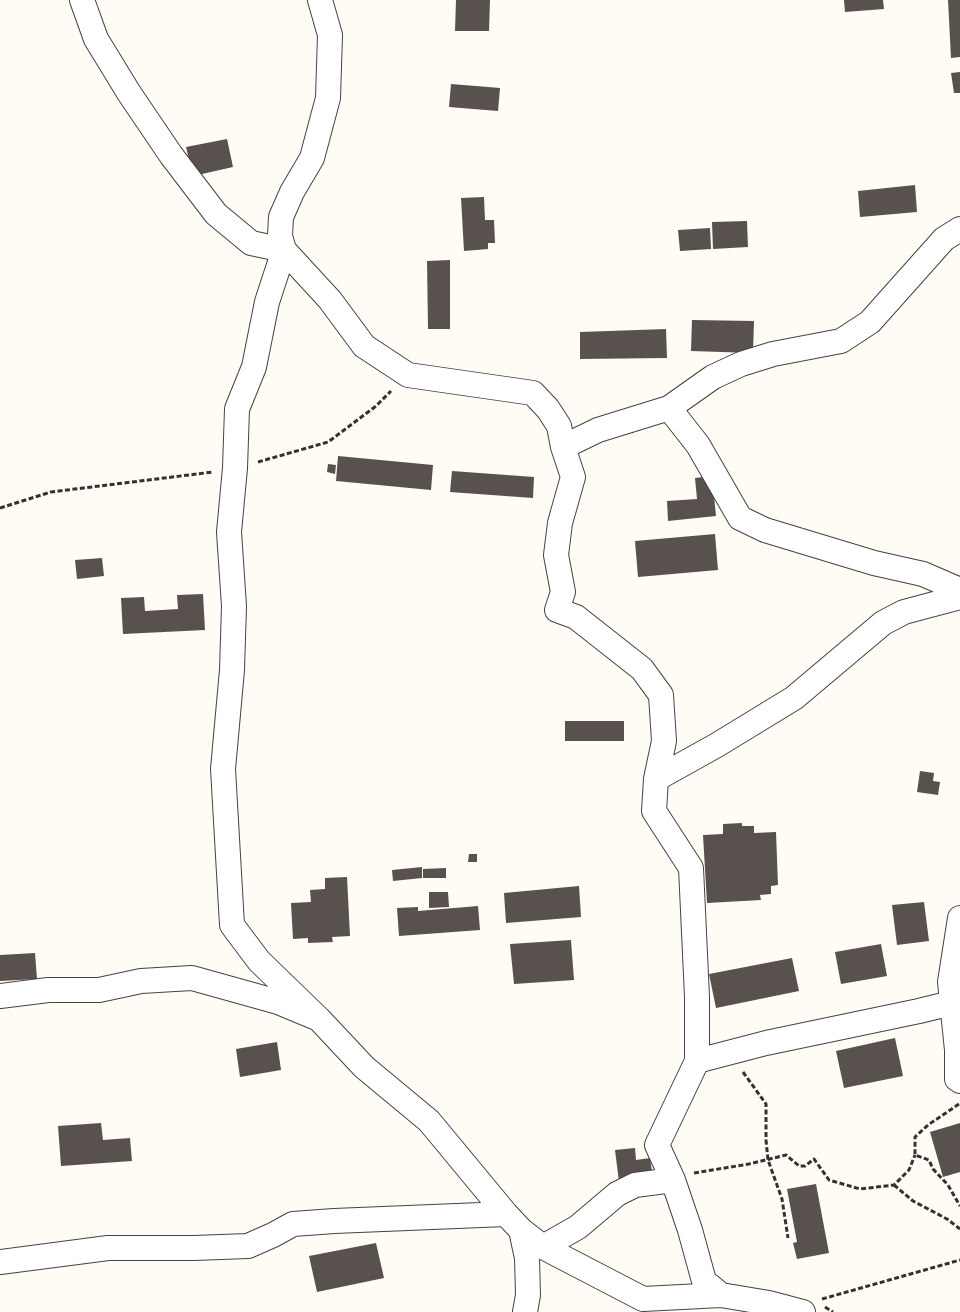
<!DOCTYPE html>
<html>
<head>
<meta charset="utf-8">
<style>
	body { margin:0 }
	canvas { display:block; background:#fefcf4 }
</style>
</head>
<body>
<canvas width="960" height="1312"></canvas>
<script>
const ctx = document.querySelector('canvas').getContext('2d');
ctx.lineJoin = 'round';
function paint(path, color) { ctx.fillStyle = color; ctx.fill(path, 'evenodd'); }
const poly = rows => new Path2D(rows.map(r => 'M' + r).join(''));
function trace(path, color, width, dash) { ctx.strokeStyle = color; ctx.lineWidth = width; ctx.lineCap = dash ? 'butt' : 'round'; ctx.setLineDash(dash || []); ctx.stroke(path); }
paint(poly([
	[456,0,490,0,489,31,455,31],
	[844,0,883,0,884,9,845,12],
	[948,0,960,0,960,57,951,58],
	[960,72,960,93,954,93,951,73],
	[451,84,500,88,498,111,449,107],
	[227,139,233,167,193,176,186,147],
	[915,185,917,212,860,217,858,191],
	[484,197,485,220,494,220,495,243,488,243,488,249,464,251,461,198],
	[747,221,748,247,713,249,712,222],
	[710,228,711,249,680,251,678,230],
	[450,260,450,329,428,329,427,261],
	[692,320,754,321,753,353,691,351],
	[666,329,667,358,580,359,580,332],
	[338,456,433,465,431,490,336,481],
	[328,464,336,465,335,474,327,472],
	[452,471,534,477,533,498,450,492],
	[712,476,716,516,668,521,667,501,697,499,695,478],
	[715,534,718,570,638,577,635,541],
	[102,558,104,576,77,579,75,560],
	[203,594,205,630,123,634,121,598,144,597,145,611,178,609,177,595],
	[565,721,624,721,624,741,565,741],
	[920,771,934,773,933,781,940,782,938,795,917,792],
	[742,823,742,826,754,826,754,833,776,832,778,885,771,886,771,894,760,895,761,900,707,903,703,835,723,834,723,824],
	[469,854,477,854,477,862,468,862],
	[422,867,422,878,393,881,392,870],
	[446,868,446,878,423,878,423,869],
	[347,877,350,936,332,937,333,942,308,943,308,938,293,939,291,903,311,902,310,890,325,889,325,878],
	[579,886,581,917,506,923,504,893],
	[429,892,448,892,449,907,429,908],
	[924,902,929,941,897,945,892,905],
	[478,906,480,930,399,936,397,908,418,907,418,911],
	[571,940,574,980,514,984,510,944],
	[881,944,887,976,841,984,835,952],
	[35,953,37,979,0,981,0,955],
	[792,958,799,991,716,1008,709,974],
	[895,1038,903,1076,844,1088,836,1051],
	[277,1042,281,1070,240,1077,236,1049],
	[101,1123,103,1140,130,1138,132,1161,61,1166,58,1126],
	[960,1123,960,1172,943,1177,930,1132],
	[635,1148,636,1160,650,1158,653,1178,619,1182,615,1150],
	[816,1184,829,1253,797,1259,793,1243,797,1242,787,1189],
	[376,1243,384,1278,317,1292,309,1256]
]), '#58514d');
const minor = poly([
	[82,0,96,39,129,93,171,155,216,214,251,243,284,250,267,302,254,367,237,409,235,468,229,532,234,606,232,670,223,769,232,925,259,961,319,1019],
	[320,0,330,35,328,98,312,158,292,192,281,217,280,236,284,250,330,300,364,346,408,375,533,393,548,409,559,426,563,447,573,477,560,523,556,555,563,592,557,610,576,617,642,669,661,695,664,741,656,779,654,811,691,868,697,997,697,1061,657,1145,673,1180,690,1230,704,1281,721,1295],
	[669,408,698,445,740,518,765,530,874,563,923,574,960,590],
	[563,447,598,430,669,408,713,377,741,364,773,354,841,341,870,322,944,239,960,229],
	[656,779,717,745,794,698,883,623,904,612,960,597],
	[960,918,950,982,957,1050,957,1079,960,1081],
	[0,996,48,990,99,990,141,981,192,978,278,1002,319,1019,364,1067,429,1121,506,1214,521,1230,543,1247,643,1299,721,1295,769,1303,803,1312],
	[697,1061,766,1043,919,1011,960,1001],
	[521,1230,527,1258,528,1295,525,1312],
	[543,1247,578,1227,617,1194,635,1185,673,1180],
	[0,1262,108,1248,194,1248,248,1246,273,1235,293,1224,334,1221,506,1214]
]);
trace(minor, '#434343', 26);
trace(poly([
	[258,462,328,442,376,406,391,391],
	[0,508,51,492,213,472],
	[743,1072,766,1104,766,1140,768,1160,782,1199,788,1238],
	[959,1104,928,1125,915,1137,915,1155,929,1160,933,1169,948,1185,960,1206],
	[694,1173,749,1164,786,1155,799,1166,805,1166,814,1159,829,1180,860,1189,894,1185,909,1170,915,1155],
	[894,1185,913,1201,947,1219,960,1229],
	[822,1299,960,1260],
	[825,1307,833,1312]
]), '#323232', 3, [5, 2.5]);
trace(minor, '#fff', 24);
</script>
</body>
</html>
